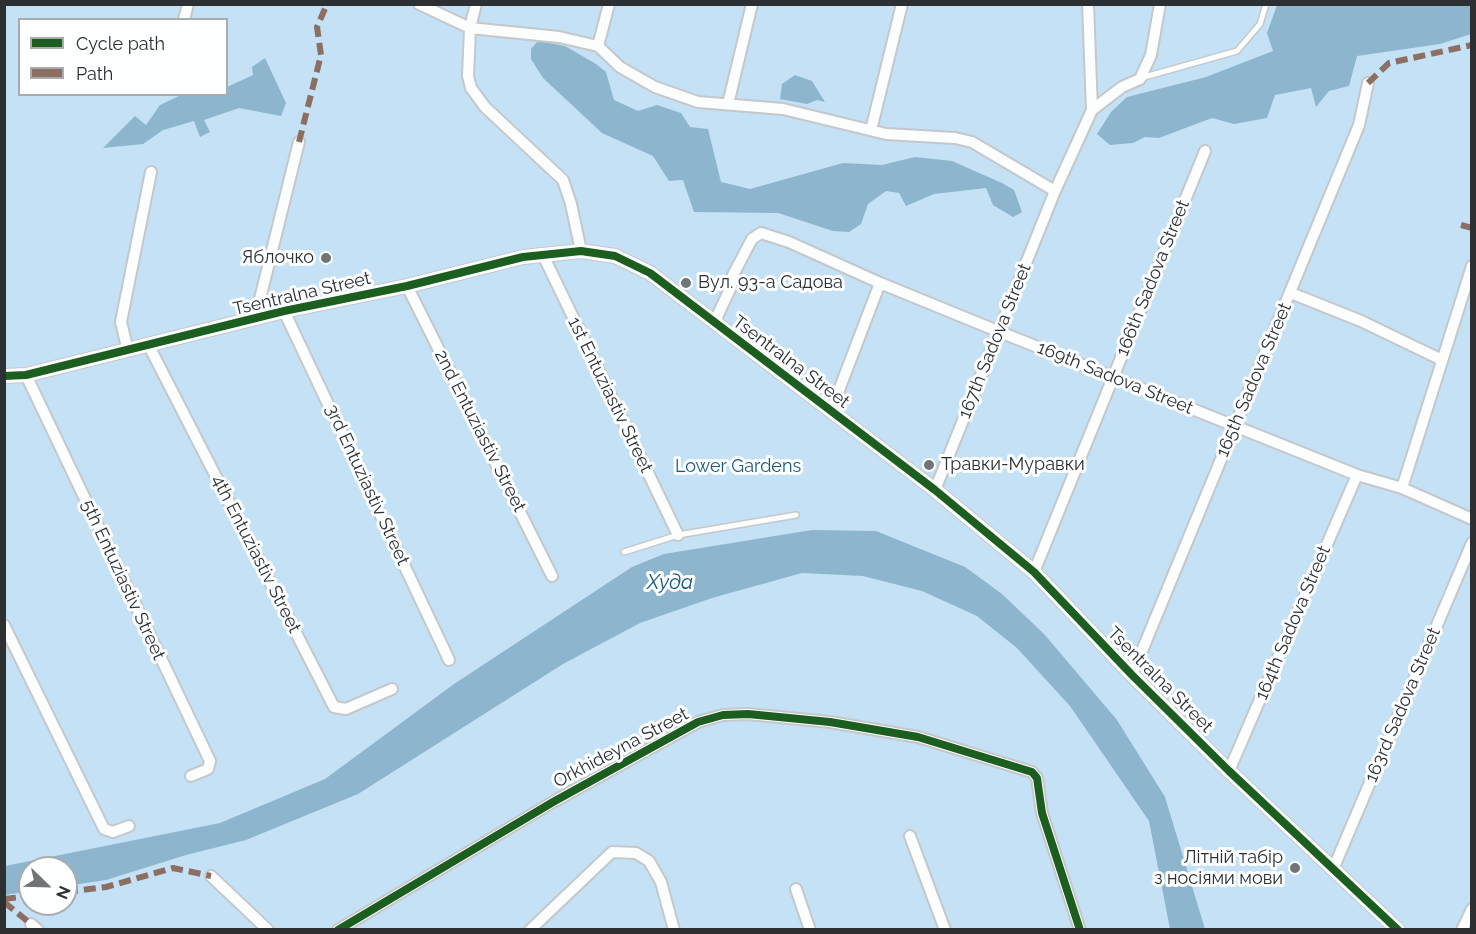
<!DOCTYPE html>
<html>
<head>
<meta charset="utf-8">
<style>
	body { margin:0 }
	#map { position:relative; width:1476px; height:934px; overflow:hidden; background:#ecf1f4; font-family:Raleway,sans-serif }
	canvas { display:block }
	.frame { position:absolute; inset:0; border:6px solid #2d3033; pointer-events:none }
	.legend { position:absolute; left:18px; top:18px; width:210px; height:78px; box-sizing:border-box; background:#fcfeff; border:2px solid #a9acad; margin:0; padding:8px 10px; list-style:none; font-size:18px; color:#2d3033 }
	.legend li { display:flex; align-items:center; gap:12px; height:30px }
	.legend b { width:30px; border:2px solid #a9acad }
	.north { position:absolute; left:18px; top:856px; width:60px; height:60px; box-sizing:border-box; background:#fcfeff; border:2px solid #a9acad; border-radius:50%; rotate:113deg; font-size:16px; font-weight:700; line-height:24px; text-align:center; color:#2d3033 }
	.north::after { content:''; display:block; margin:auto; width:21px; height:27px; background:#707477; clip-path:polygon(50% 0,100% 100%,50% 72%,0 100%) }
</style>
</head>
<body>
<div id="map">
<canvas width="1476" height="934"></canvas>
<div class="frame"></div>
<ul class="legend">
<li><b style="height:8px;background:#1b5e20"></b>Cycle path</li>
<li><b style="height:8px;background:#8d6e63"></b>Path</li>
</ul>
<div class="north">N</div>
</div>
<script>
const ctx = document.querySelector('canvas').getContext('2d');
ctx.lineJoin = 'round';
function paint(path, color) { ctx.fillStyle = color; ctx.fill(path, 'evenodd'); }
const poly = rows => new Path2D(rows.map(r => 'M' + r).join(''));
function trace(path, color, width, dash) { ctx.strokeStyle = color; ctx.lineWidth = width; ctx.lineCap = dash ? 'butt' : 'round'; ctx.setLineDash(dash || []); ctx.stroke(path); }
function drawText(font, color, halo, rows, align = 'center') {
  ctx.font = font + ' Raleway,sans-serif'; ctx.lineWidth = 6; ctx.setLineDash([]); ctx.textBaseline = 'middle'; ctx.strokeStyle = halo; ctx.fillStyle = color; for (const [text, x, y, turn = 0] of rows) {
    ctx.save(); ctx.translate(x, y); ctx.rotate((+turn || 0) * Math.PI / 180); ctx.textAlign = isNaN(turn) ? turn : align; if (halo) ctx.strokeText(text, 0, 0); ctx.fillText(text, 0, 0); ctx.restore();
  }
}
paint(poly([
	[5,5,1471,5,1471,929,5,929],
	[20,20,226,20,226,94,20,94],
	[30,868,66,868,66,904,30,904]
]), '#c4e1f5');
paint(poly([
	[1277,5,1471,5,1471,34,1440,44,1357,56,1349,86,1329,91,1316,107,1311,88,1275,95,1267,118,1234,124,1212,118,1159,138,1145,137,1133,143,1110,145,1097,134,1111,112,1127,97,1206,77,1273,51,1267,33],
	[538,41,565,46,596,64,606,72,614,100,638,111,657,105,681,113,690,127,708,129,721,182,750,189,843,163,882,165,915,157,952,161,1002,183,1014,190,1022,212,1013,217,993,205,986,188,934,194,906,206,899,193,886,191,868,204,861,224,849,232,833,231,778,213,694,212,683,180,669,181,653,156,602,133,543,78,531,59,531,49],
	[265,58,286,103,281,116,239,108,204,120,210,132,200,137,194,121,163,130,143,144,103,148,135,116,146,125,160,105,181,95,226,94,227,87,253,75,252,67],
	[795,75,812,81,825,102,817,100,807,104,780,99,782,84],
	[812,530,876,531,965,567,1002,594,1044,634,1117,720,1165,797,1205,929,1170,929,1149,821,1070,706,1017,648,977,616,922,591,863,576,802,573,712,598,640,623,563,664,358,794,246,840,186,855,106,880,66,886,66,868,30,868,30,891,5,895,5,866,220,823,325,779,454,684,632,567,664,554]
]), '#8eb5ce');
const service = poly([
	[1141,78,1237,51,1260,24,1266,4],
	[624,552,678,535,796,515]
]);
const minor = poly([
	[419,4,470,28,559,37,598,46,620,67,655,87,698,102,783,109,886,134,955,138,972,142,1055,191],
	[476,4,470,28,468,76,471,88,485,107,563,180,571,204,581,251],
	[184,20,188,4],
	[598,46,609,4],
	[728,104,752,4],
	[1092,110,1122,87,1140,79,1151,55,1160,4],
	[871,130,902,4],
	[543,255,678,535],
	[407,286,552,576],
	[1291,293,1361,321,1442,360],
	[284,311,449,660],
	[255,319,299,142],
	[714,323,731,287,733,275,752,239,761,233,789,242,880,283,1000,332,1357,475,1402,488,1472,519],
	[149,346,334,707,346,709,392,689],
	[128,351,121,322,151,172],
	[26,375,210,761,208,769,191,776],
	[831,411,880,283],
	[1402,488,1472,266],
	[935,490,1055,191,1092,110,1088,4],
	[1034,572,1205,151],
	[4,625,104,829,113,832,129,826],
	[1132,675,1359,125,1368,83],
	[1229,771,1357,475],
	[910,836,945,930],
	[1334,867,1472,543],
	[211,876,268,930],
	[796,889,810,930],
	[31,924,38,930],
	[338,930,553,802,698,722,723,715,748,714,830,722,918,737,1032,772,1037,778,1042,813,1080,930],
	[530,930,612,852,636,853,649,861,661,882,674,930],
	[1462,930,1472,909]
]);
const tertiary = poly([
	[4,376,26,375,284,311,407,286,523,257,581,251,615,256,650,273,935,490,1034,572,1132,675,1229,771,1398,930]
]);
trace(service, '#c4c8cb', 8);
trace(minor, '#c4c8cb', 14);
trace(tertiary, '#c4c8cb', 16);
trace(service, '#fcfdfd', 5);
trace(minor, '#fcfdfd', 10);
trace(tertiary, '#fcfdfd', 14);
trace(poly([
	[1368,83,1389,63,1472,45],
	[299,142,321,55,317,27,327,4],
	[1461,225,1472,228],
	[66,892,106,887,173,868,211,876],
	[4,899,30,896],
	[4,902,31,924]
]), '#8d6e63', 6, [12, 6]);
trace(poly([
	[4,376,26,375,284,311,407,286,523,257,581,251,615,256,650,273,935,490,1034,572,1132,675,1229,771,1398,930],
	[338,930,553,802,698,722,723,715,748,714,830,722,918,737,1032,772,1037,778,1042,813,1080,930]
]), '#1b5e20', 8);
for (const [x, y, r, color] of [
	[326,258,6,"#707477"],
	[686,283,6,"#707477"],
	[929,465,6,"#707477"],
	[1295,868,6,"#707477"]
]) { const dot = new Path2D(); dot.arc(x, y, r, 0, 2 * Math.PI); ctx.fillStyle = color; ctx.fill(dot); trace(dot, '#fcfeff', 2); }
drawText('18px', '#2d3033', '#fcfeff', [
	["Яблочко",314,258],
	["Вул. 93-а Садова",698,283,"left"],
	["Травки-Муравки",941,465,"left"],
	["Літній табір",1283,858],
	["з носіями мови",1283,879]
], 'right');
drawText('18px', '#2d3033', '#fcfeff', [
	["166th Sadova Street",1153,278,-68],
	["Tsentralna Street",302,294,-13],
	["167th Sadova Street",995,341,-68],
	["Tsentralna Street",791,362,37],
	["169th Sadova Street",1115,378,22],
	["165th Sadova Street",1254,380,-67],
	["1st Entuziastiv Street",610,395,64],
	["2nd Entuziastiv Street",480,431,63],
	["3rd Entuziastiv Street",367,485,65],
	["4th Entuziastiv Street",256,554,63],
	["5th Entuziastiv Street",123,580,65],
	["164th Sadova Street",1293,623,-67],
	["Tsentralna Street",1160,680,45],
	["163rd Sadova Street",1403,705,-67],
	["Orkhideyna Street",621,748,-28]
]);
drawText('18px', '#1b597c', '#fcfeff', [
	["Lower Gardens",738,467]
]);
drawText('italic 20px', '#175679', '#fcfeff', [
	["Худа",670,583]
]);
</script>
</body>
</html>
